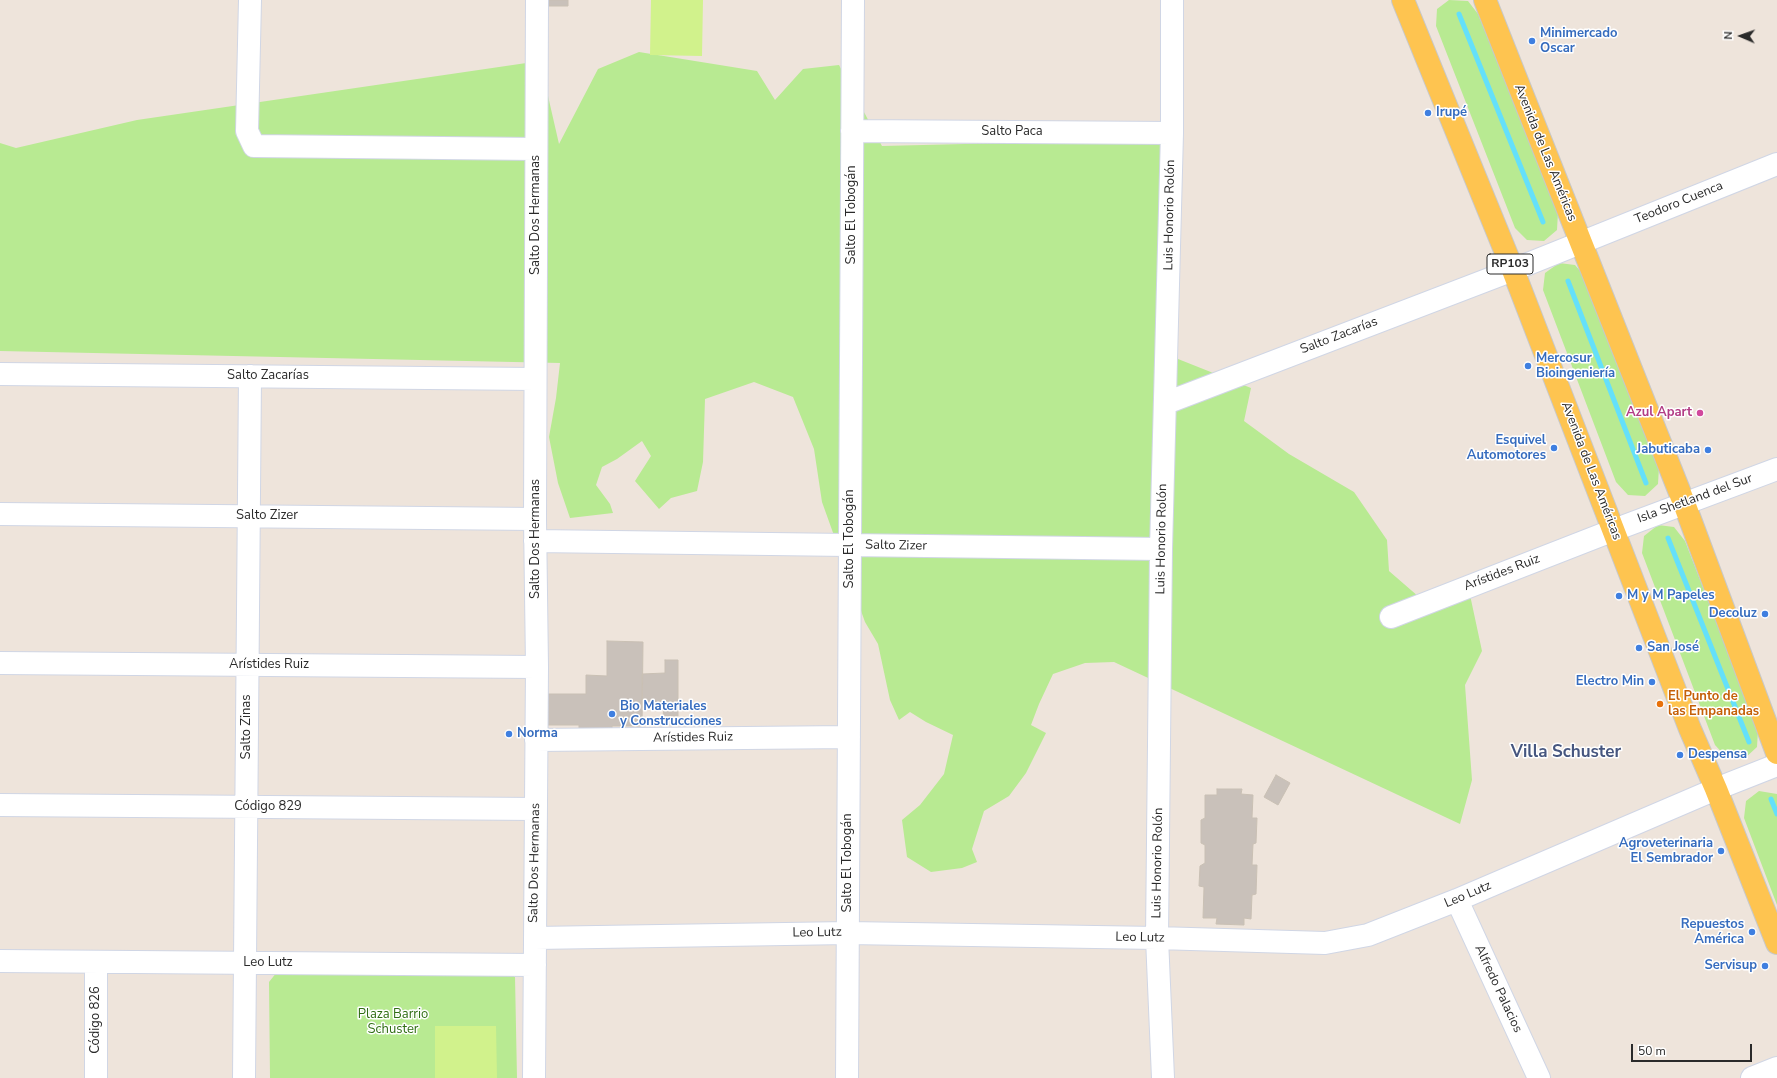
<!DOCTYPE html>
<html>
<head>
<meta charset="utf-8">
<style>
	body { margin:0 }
	#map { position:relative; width:1777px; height:1078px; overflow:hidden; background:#eee4db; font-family:"Nunito Sans",sans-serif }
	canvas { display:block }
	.north { position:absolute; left:1721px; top:16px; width:40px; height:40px; -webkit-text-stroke:3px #fff; paint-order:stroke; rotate:272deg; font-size:11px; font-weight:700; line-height:16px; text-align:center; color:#2a2a2a }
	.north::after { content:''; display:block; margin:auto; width:14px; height:18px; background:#2a2a2a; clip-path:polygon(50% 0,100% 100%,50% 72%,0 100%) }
	.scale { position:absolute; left:1631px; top:1044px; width:121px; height:18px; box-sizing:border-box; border:2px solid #2a2a2a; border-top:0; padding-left:5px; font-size:12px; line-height:14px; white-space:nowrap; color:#2a2a2a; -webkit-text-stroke:3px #fff; paint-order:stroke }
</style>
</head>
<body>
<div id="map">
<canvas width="1777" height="1078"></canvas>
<div class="north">N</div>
<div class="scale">50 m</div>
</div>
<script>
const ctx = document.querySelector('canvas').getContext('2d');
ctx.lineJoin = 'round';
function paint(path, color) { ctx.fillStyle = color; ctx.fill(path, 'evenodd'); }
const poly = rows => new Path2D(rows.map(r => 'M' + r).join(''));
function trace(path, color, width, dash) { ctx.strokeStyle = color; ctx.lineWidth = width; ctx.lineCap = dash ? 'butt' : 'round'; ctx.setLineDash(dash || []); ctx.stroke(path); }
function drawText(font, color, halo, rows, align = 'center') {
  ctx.font = font + ' "Nunito Sans",sans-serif'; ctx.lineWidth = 3; ctx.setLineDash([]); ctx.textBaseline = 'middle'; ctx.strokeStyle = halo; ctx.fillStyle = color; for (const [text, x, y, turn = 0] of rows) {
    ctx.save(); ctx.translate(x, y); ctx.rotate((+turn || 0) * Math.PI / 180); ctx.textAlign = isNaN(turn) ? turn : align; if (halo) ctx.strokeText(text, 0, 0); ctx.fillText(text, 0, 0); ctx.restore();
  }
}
paint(poly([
	[1449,0,1468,1,1478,14,1558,212,1557,230,1544,241,1527,240,1515,228,1436,26,1437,9],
	[639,52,757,71,775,100,803,69,839,65,882,146,1170,139,1173,357,1251,388,1244,421,1289,454,1354,492,1387,540,1389,571,1419,597,1470,595,1482,651,1465,685,1472,780,1460,824,1114,662,1085,663,1053,674,1039,704,1031,725,1046,733,1026,773,1009,796,984,811,972,849,977,862,962,868,931,872,907,857,902,820,920,805,944,774,953,735,926,722,910,712,899,720,890,700,878,644,865,622,822,502,814,449,793,397,754,382,705,399,703,462,697,491,671,498,659,509,635,481,651,456,642,441,617,459,602,467,596,485,610,504,613,513,570,518,558,483,549,437,556,398,560,363,0,351,0,143,16,148,137,120,540,61,559,144,598,69],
	[1559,263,1575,265,1586,278,1659,467,1658,484,1645,496,1628,495,1616,482,1543,290,1545,273],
	[1658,525,1674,527,1685,541,1758,730,1757,747,1744,759,1727,758,1715,745,1642,553,1644,536],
	[1759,791,1777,794,1777,905,1744,818,1746,801],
	[500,966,515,977,517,1078,270,1078,269,982,281,967]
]), '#b8ea92');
paint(poly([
	[651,0,703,0,702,56,650,55],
	[435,1026,496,1026,497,1078,435,1078]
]), '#d1f28c');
trace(poly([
	[1459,14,1543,222],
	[1568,281,1646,483],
	[1668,538,1749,742],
	[1771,799,1777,814]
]), '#64e0fa', 5);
const building = poly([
	[548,0,568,0,568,6,548,6,548,0],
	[607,641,643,642,642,726,612,726,612,731,579,731,579,725,545,725,545,694,586,694,586,675,607,676,607,641],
	[665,660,678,660,678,716,663,716,664,707,642,707,642,674,665,673,665,660],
	[1276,775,1290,783,1278,805,1264,797,1276,775],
	[1217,789,1242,789,1241,794,1253,795,1252,818,1257,818,1256,843,1253,844,1252,865,1257,865,1256,894,1252,895,1251,919,1244,918,1244,925,1216,924,1217,918,1203,918,1204,887,1199,886,1200,866,1205,863,1205,845,1201,843,1201,820,1205,818,1205,795,1217,795,1217,789]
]);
paint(building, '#c9c1ba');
trace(building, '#c9c0b4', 1);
const minor = poly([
	[250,0,247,131,254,146,536,149],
	[852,131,1172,133],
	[0,374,535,379],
	[1166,403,1513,270,1777,164],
	[0,514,535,519],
	[535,541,1161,549],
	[1391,617,1614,530,1777,469],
	[0,663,537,667],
	[536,740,849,737],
	[0,805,536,809],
	[1457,900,1539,1078],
	[535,938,848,933,1157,938,1325,943,1368,935,1457,900,1716,789,1777,765],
	[0,961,535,965],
	[96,962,96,1078],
	[244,1078,250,376],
	[534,1078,537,667,535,519,537,0],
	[847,1078,853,0],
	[1163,1078,1157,938,1161,549,1172,133,1172,0],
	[1752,1078,1777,1068]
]);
const major = poly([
	[1403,0,1513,270,1690,729,1716,789,1777,943],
	[1485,0,1684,503,1777,753]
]);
trace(minor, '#d0d6e5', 24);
trace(major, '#c8c8c8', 24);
trace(minor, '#fff', 22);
trace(major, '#fec450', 22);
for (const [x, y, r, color] of [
	[1532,41,4,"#3f7fe0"],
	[1428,113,4,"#3f7fe0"],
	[1528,366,4,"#3f7fe0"],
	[1700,413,4,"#d1479c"],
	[1554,448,4,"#3f7fe0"],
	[1708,450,4,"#3f7fe0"],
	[1619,596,4,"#3f7fe0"],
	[1765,614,4,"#3f7fe0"],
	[1639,648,4,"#3f7fe0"],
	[1652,682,4,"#3f7fe0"],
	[1660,704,4,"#e8710a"],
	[612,714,4,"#3f7fe0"],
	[509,734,4,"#3f7fe0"],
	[1680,755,4,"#3f7fe0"],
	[1721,851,4,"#3f7fe0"],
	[1752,932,4,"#3f7fe0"],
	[1765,966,4,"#3f7fe0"]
]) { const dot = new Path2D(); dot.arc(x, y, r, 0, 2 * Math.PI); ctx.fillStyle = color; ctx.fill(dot); trace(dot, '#fff', 1.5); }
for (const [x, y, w] of [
	[1510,264,46]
]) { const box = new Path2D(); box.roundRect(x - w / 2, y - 10, w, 20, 3); ctx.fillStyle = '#fff'; ctx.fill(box); trace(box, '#2a2a2a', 1); }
drawText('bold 12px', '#2a2a2a', null, [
	["RP103",1510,264]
]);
drawText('bold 13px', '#366cbe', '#fff', [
	["Minimercado",1540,34],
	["Oscar",1540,49],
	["Irupé",1436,113],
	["Mercosur",1536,359],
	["Bioingeniería",1536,374],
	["Esquivel",1546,441,"right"],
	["Automotores",1546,456,"right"],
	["Jabuticaba",1700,450,"right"],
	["M y M Papeles",1627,596],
	["Decoluz",1757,614,"right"],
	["San José",1647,648],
	["Electro Min",1644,682,"right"],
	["Bio Materiales",620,707],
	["y Construcciones",620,722],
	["Norma",517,734],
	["Despensa",1688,755],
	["Agroveterinaria",1713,844,"right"],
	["El Sembrador",1713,859,"right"],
	["Repuestos",1744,925,"right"],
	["América",1744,940,"right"],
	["Servisup",1757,966,"right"]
], 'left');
drawText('13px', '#2a2a2a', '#fff', [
	["Salto Paca",1012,132],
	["Avenida de Las Américas",1545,153,68],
	["Teodoro Cuenca",1679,203,-22],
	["Salto Dos Hermanas",536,215,-90],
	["Salto El Tobogán",852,215,-90],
	["Luis Honorio Rolón",1170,215,-89],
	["Salto Zacarías",1339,336,-21],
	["Salto Zacarías",268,376],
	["Avenida de Las Américas",1591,471,69],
	["Isla Shetland del Sur",1695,499,-20],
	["Salto Zizer",267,516],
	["Salto Dos Hermanas",536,539,-90],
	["Salto El Tobogán",850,539,-90],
	["Luis Honorio Rolón",1162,539,-89],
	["Salto Zizer",896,546,1],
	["Arístides Ruiz",1502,573,-21],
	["Arístides Ruiz",269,665],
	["Salto Zinas",247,727,-90],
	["Arístides Ruiz",693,738,-1],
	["Código 829",268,807],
	["Salto Dos Hermanas",535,863,-89],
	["Salto El Tobogán",848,863,-90],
	["Luis Honorio Rolón",1158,863,-89],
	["Leo Lutz",1468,895,-23],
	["Leo Lutz",817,933,-1],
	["Leo Lutz",1140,938,1],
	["Leo Lutz",268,963],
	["Alfredo Palacios",1498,989,65],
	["Código 826",96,1020,-90]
]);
drawText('bold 13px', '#b23c85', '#fff', [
	["Azul Apart",1692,413]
], 'right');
drawText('bold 13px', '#c56008', '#fff', [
	["El Punto de",1668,697],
	["las Empanadas",1668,712]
], 'left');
drawText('13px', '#2f6e13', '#fff', [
	["Plaza Barrio",393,1015],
	["Schuster",393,1030]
]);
drawText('bold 17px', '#46567f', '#fff', [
	["Villa Schuster",1566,753]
]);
</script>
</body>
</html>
